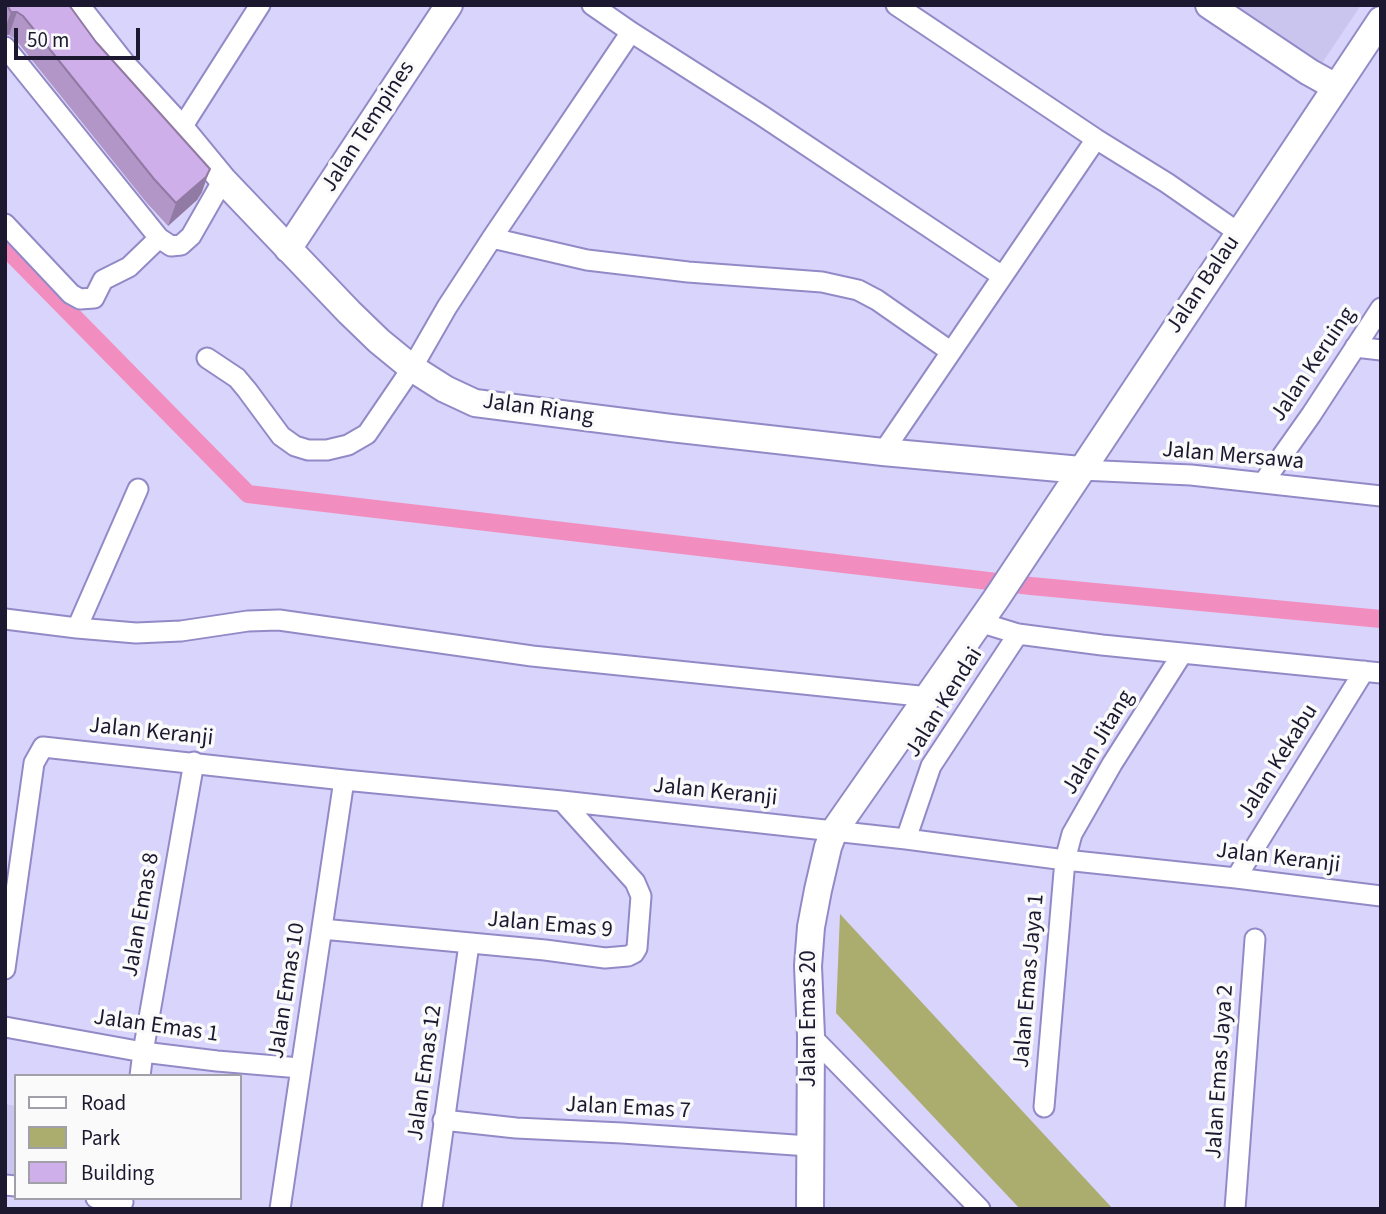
<!DOCTYPE html>
<html>
<head>
<meta charset="utf-8">
<style>
	body { margin:0 }
	#map { position:relative; width:1386px; height:1214px; overflow:hidden; background:#d8d4fb; font-family:"Source Sans 3",sans-serif }
	canvas { display:block }
	.frame { position:absolute; inset:0; border:7px solid #1c182f; pointer-events:none }
	.legend { position:absolute; left:14px; top:1074px; width:228px; height:126px; box-sizing:border-box; background:#fafafa; border:2px solid #a1a0a9; margin:0; padding:9px 12px; list-style:none; font-size:21px; color:#1c182f }
	.legend li { display:flex; align-items:center; gap:14px; height:35px }
	.legend b { width:35px; border:2px solid #a1a0a9 }
	.scale { position:absolute; left:14px; top:28px; width:126px; height:32px; box-sizing:border-box; border:4px solid #1c182f; border-top:0; padding-left:9px; font-size:21px; line-height:24px; white-space:nowrap; color:#1c182f; -webkit-text-stroke:5px #fafafa; paint-order:stroke }
</style>
</head>
<body>
<div id="map">
<canvas width="1386" height="1214"></canvas>
<div class="frame"></div>
<ul class="legend">
<li><b style="height:9px;background:#fff"></b>Road</li>
<li><b style="height:19px;background:#abad6f"></b>Park</li>
<li><b style="height:19px;background:#cfafe9"></b>Building</li>
</ul>
<div class="scale">50 m</div>
</div>
<script>
const ctx = document.querySelector('canvas').getContext('2d');
ctx.lineJoin = 'round';
function paint(path, color) { ctx.fillStyle = color; ctx.fill(path, 'evenodd'); }
const poly = rows => new Path2D(rows.map(r => 'M' + r).join(''));
function trace(path, color, width, dash) { ctx.strokeStyle = color; ctx.lineWidth = width; ctx.lineCap = dash ? 'butt' : 'round'; ctx.setLineDash(dash || []); ctx.stroke(path); }
function drawText(font, color, halo, rows, align = 'center') {
  ctx.font = font + ' "Source Sans 3",sans-serif'; ctx.lineWidth = 7; ctx.setLineDash([]); ctx.textBaseline = 'middle'; ctx.strokeStyle = halo; ctx.fillStyle = color; for (const [text, x, y, turn = 0] of rows) {
    ctx.save(); ctx.translate(x, y); ctx.rotate((+turn || 0) * Math.PI / 180); ctx.textAlign = isNaN(turn) ? turn : align; if (halo) ctx.strokeText(text, 0, 0); ctx.fillText(text, 0, 0); ctx.restore();
  }
}
paint(poly([
	[1192,5,1361,5,1308,84],
	[5,1104,16,1106,16,1192,5,1191]
]), '#c9c5ee');
paint(poly([
	[840,914,1113,1209,1020,1209,836,1013]
]), '#abad6f');
trace(poly([
	[5,247,248,494,1031,586,1381,619]
]), '#f28ebf', 18);
const street = poly([
	[592,5,631,32,761,115,1002,276],
	[896,5,1096,139,1167,183,1239,233],
	[5,47,159,238,171,246,181,245,191,236,223,180],
	[181,129,260,5],
	[5,224,71,294,80,299,94,298,103,280,129,267,159,238],
	[492,238,587,260,688,272,822,282,858,290,877,300,950,351],
	[1355,347,1381,350],
	[207,358,237,378,247,390,281,436,295,446,308,450,327,450,348,445,367,434,412,368,447,307,492,238,631,32],
	[883,452,1096,139],
	[1081,470,1191,475,1381,496],
	[1263,483,1311,415,1381,308],
	[5,619,77,628,136,633,181,631,248,621,279,620,532,656,929,697],
	[979,622,1018,634,1102,645,1381,673],
	[77,628,138,489],
	[906,839,931,766,1018,634],
	[1236,878,1364,671],
	[322,929,545,950,605,958,628,956,634,953,637,948,641,896,635,882,562,801],
	[5,969,34,763,43,747,344,780,562,801,906,839,1065,860,1236,878,1381,896],
	[5,1027,143,1052,217,1061,300,1068],
	[811,1036,980,1209],
	[140,1076,143,1052,194,762],
	[1044,1107,1065,860,1072,834,1112,764,1182,654],
	[443,1120,516,1128,622,1133,809,1146],
	[5,1185,16,1186],
	[96,1198,123,1202],
	[280,1209,344,780],
	[432,1209,469,944],
	[1235,1209,1255,939]
]);
const secondary = poly([
	[75,5,123,66,181,129,223,180,349,312,379,341,412,368,445,389,475,403,671,428,883,452,1081,470],
	[1209,5,1309,72,1336,87],
	[288,249,449,5],
	[810,1209,811,1036,808,966,811,927,818,890,828,847,834,831,996,599,1381,20]
]);
trace(street, '#928ac6', 23);
trace(secondary, '#928ac6', 30);
trace(street, '#fff', 19);
trace(secondary, '#fff', 26);
paint(poly([
	[5,5,69,5,202,192,197,200,168,226,146,202,15,39,9,35,5,35]
]), '#b296c8');
paint(poly([
	[11,12,17,12,9,35,5,35,5,29],
	[210,169,202,192,197,200,168,226,176,203]
]), '#917aa3');
const building = poly([
	[7,5,69,5,96,42,210,169,206,177,176,203,154,179,23,16,17,12,11,12,7,5]
]);
paint(building, '#cfafe9');
trace(building, '#917aa3', 2);
drawText('23px', '#1c182f', '#fafafa', [
	["Jalan Tempines",369,127,-57],
	["Jalan Balau",1204,285,-56],
	["Jalan Keruing",1314,365,-56],
	["Jalan Riang",538,410,8],
	["Jalan Mersawa",1233,457,5],
	["Jalan Kendai",945,703,-58],
	["Jalan Keranji",151,733,6],
	["Jalan Jitang",1099,743,-59],
	["Jalan Kekabu",1279,762,-58],
	["Jalan Keranji",715,793,6],
	["Jalan Keranji",1278,859,7],
	["Jalan Emas 8",142,915,-80],
	["Jalan Emas 9",550,926,5],
	["Jalan Emas Jaya 1",1030,981,-85],
	["Jalan Emas 10",288,991,-81],
	["Jalan Emas 20",810,1019,-90],
	["Jalan Emas 1",156,1027,8],
	["Jalan Emas Jaya 2",1221,1072,-86],
	["Jalan Emas 12",426,1073,-82],
	["Jalan Emas 7",628,1109,3]
]);
</script>
</body>
</html>
